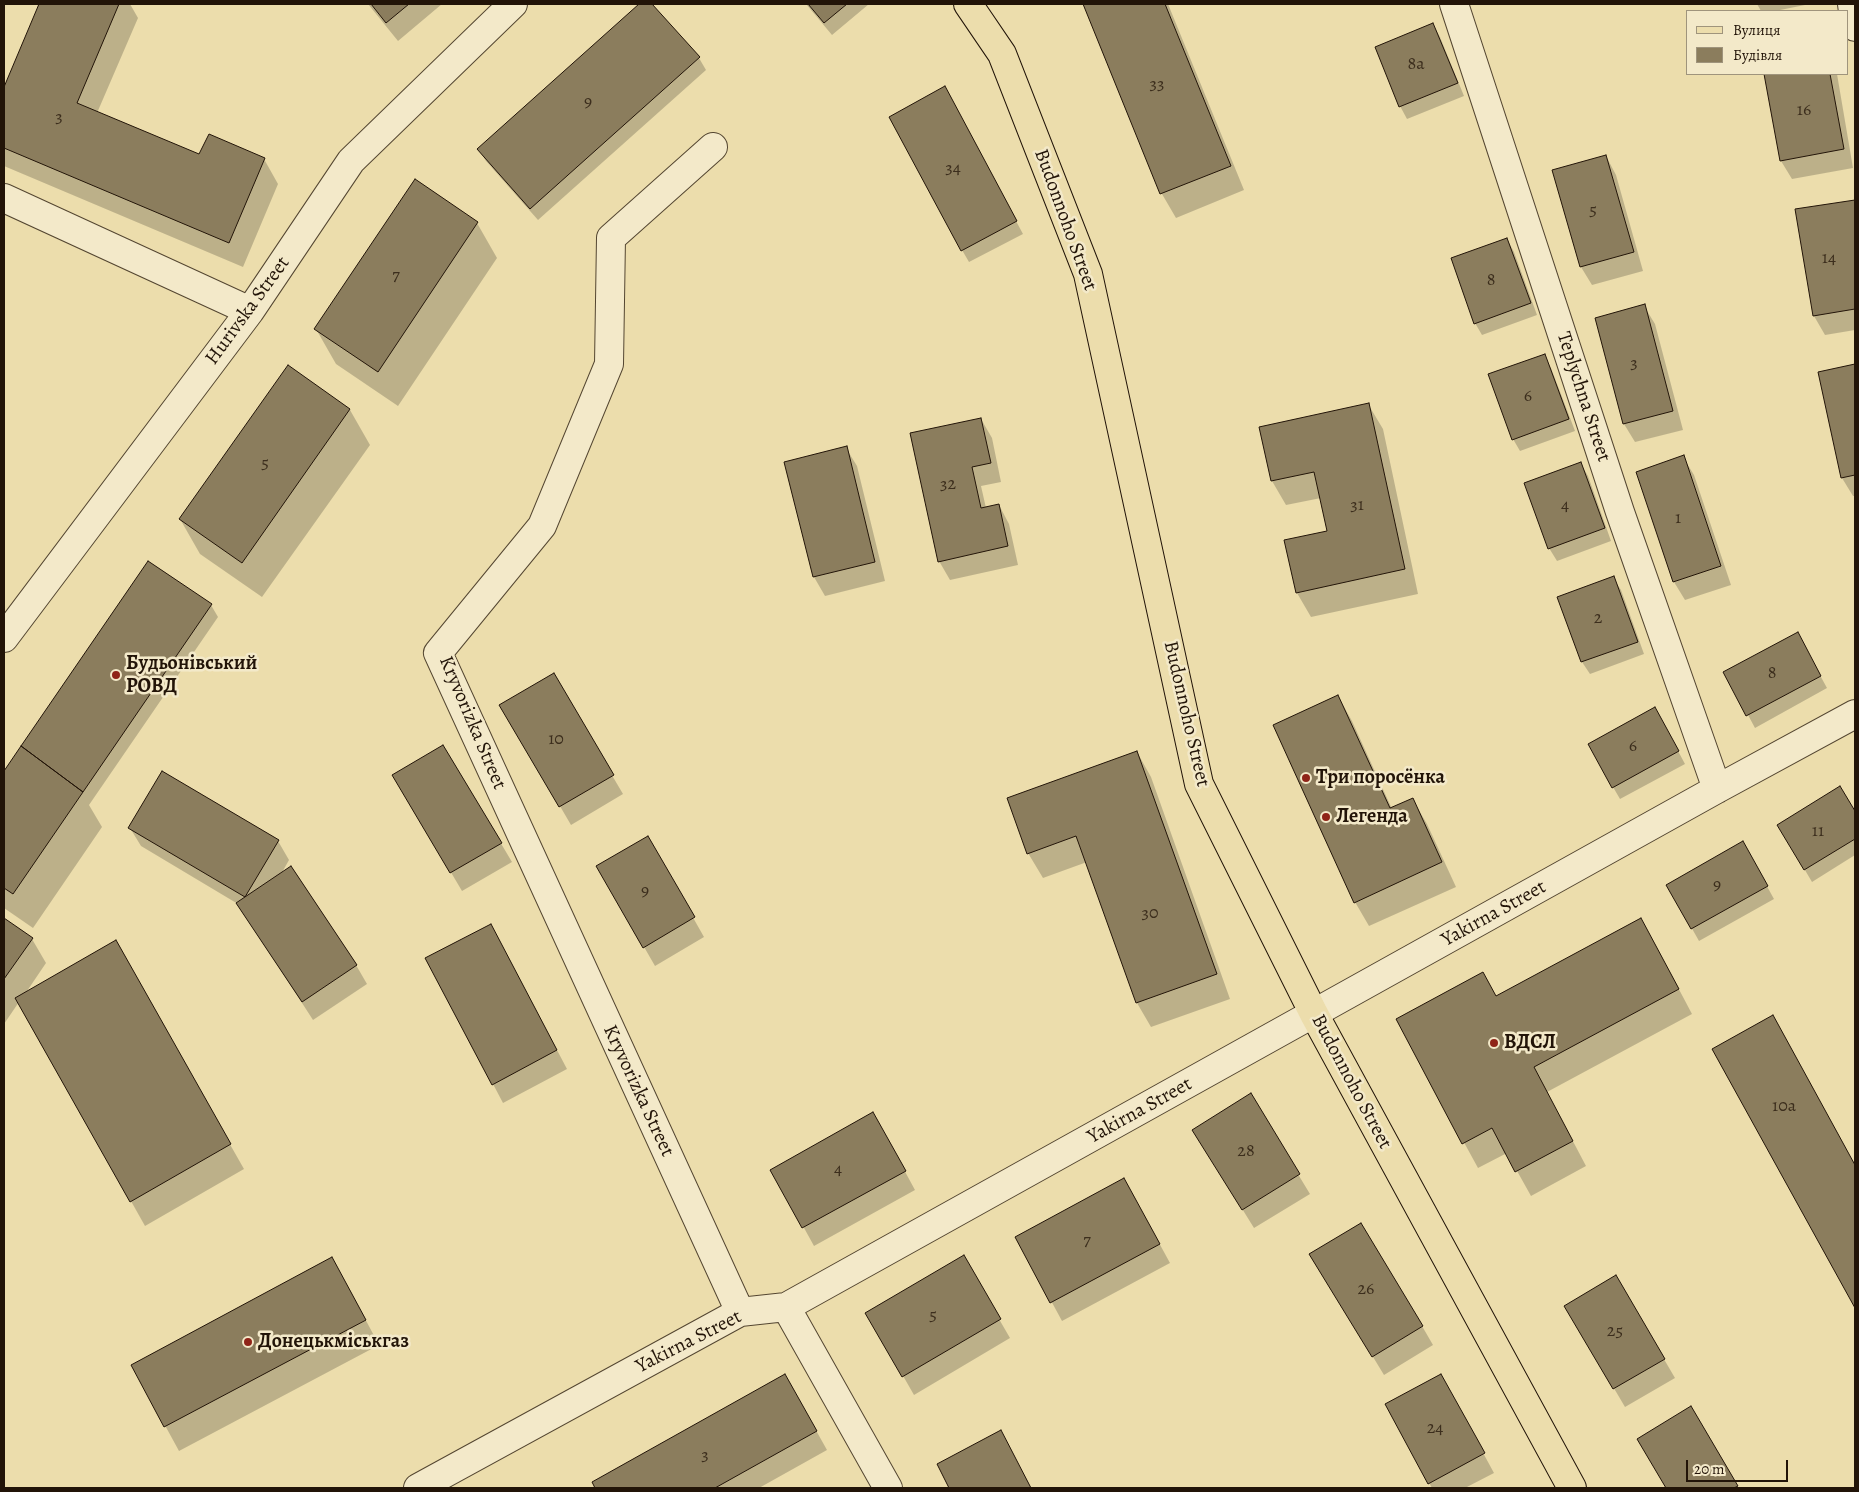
<!DOCTYPE html>
<html>
<head>
<meta charset="utf-8">
<style>
	body { margin:0 }
	#map { position:relative; width:1859px; height:1492px; overflow:hidden; background:#ecddac; font-family:Alegreya,serif }
	canvas { display:block }
	.frame { position:absolute; inset:0; border:5px solid #221408; pointer-events:none }
	.legend { position:absolute; left:1686px; top:10px; width:162px; height:65px; box-sizing:border-box; background:#f3e9c9; border:1px solid #9f947c; margin:0; padding:6px 9px; list-style:none; font-size:15px; color:#221408 }
	.legend li { display:flex; align-items:center; gap:10px; height:25px }
	.legend b { width:25px; border:1px solid #9f947c }
	.scale { position:absolute; left:1686px; top:1460px; width:102px; height:22px; box-sizing:border-box; border:2px solid #221408; border-top:0; padding-left:6px; font-size:15px; line-height:18px; white-space:nowrap; color:#221408; -webkit-text-stroke:4px #f3e9c9; paint-order:stroke }
</style>
</head>
<body>
<div id="map">
<canvas width="1859" height="1492"></canvas>
<div class="frame"></div>
<ul class="legend">
<li><b style="height:6px;background:#ecddac"></b>Вулиця</li>
<li><b style="height:14px;background:#8b7d5d"></b>Будівля</li>
</ul>
<div class="scale">20 m</div>
</div>
<script>
const ctx = document.querySelector('canvas').getContext('2d');
ctx.lineJoin = 'round';
function paint(path, color) { ctx.fillStyle = color; ctx.fill(path, 'evenodd'); }
const poly = rows => new Path2D(rows.map(r => 'M' + r).join(''));
function trace(path, color, width, dash) { ctx.strokeStyle = color; ctx.lineWidth = width; ctx.lineCap = dash ? 'butt' : 'round'; ctx.setLineDash(dash || []); ctx.stroke(path); }
function drawText(font, color, halo, rows, align = 'center') {
  ctx.font = font + ' Alegreya,serif'; ctx.lineWidth = 5; ctx.setLineDash([]); ctx.textBaseline = 'middle'; ctx.strokeStyle = halo; ctx.fillStyle = color; for (const [text, x, y, turn = 0] of rows) {
    ctx.save(); ctx.translate(x, y); ctx.rotate((+turn || 0) * Math.PI / 180); ctx.textAlign = isNaN(turn) ? turn : align; if (halo) ctx.strokeText(text, 0, 0); ctx.fillText(text, 0, 0); ctx.restore();
  }
}
paint(poly([
	[40,4,130,4,138,18,97,113,200,156,264,159,278,184,243,267,4,166,4,90],
	[368,4,442,4,398,41],
	[641,4,651,4,699,58,706,70,538,220,486,161,478,149],
	[806,4,869,4,832,35],
	[1084,4,1168,4,1244,190,1176,218,1162,194],
	[1757,4,1810,4,1775,11,1761,11],
	[1433,24,1440,37,1464,96,1407,119,1400,106],
	[1765,74,1837,74,1853,168,1792,179,1781,161],
	[951,100,1023,234,969,262,962,250],
	[1606,156,1616,175,1643,271,1592,285,1581,267],
	[1855,201,1855,330,1825,335,1814,316,1797,210],
	[477,223,497,258,398,406,336,364,316,329],
	[1507,239,1514,252,1537,315,1482,335,1475,323],
	[1644,306,1655,324,1683,430,1635,442,1624,424,1596,318],
	[1544,355,1551,368,1575,431,1520,451,1513,439],
	[1855,365,1855,496,1853,496,1842,478,1820,372],
	[288,367,350,410,370,445,262,597,200,554,180,519],
	[1368,404,1383,429,1418,594,1311,617,1297,593,1286,541,1329,532,1321,498,1286,505,1272,481],
	[981,419,992,438,1001,482,981,486,986,508,999,505,1009,524,1018,565,950,580,939,561],
	[846,448,857,466,885,581,825,596,814,577,786,463],
	[1683,457,1694,475,1731,585,1685,600,1674,582,1638,473],
	[1581,464,1588,476,1611,541,1557,561,1549,548],
	[148,562,211,605,218,617,89,805,102,827,33,928,4,908,4,773],
	[1613,578,1621,590,1644,654,1590,674,1582,662,1559,598],
	[1804,646,1827,688,1755,728,1725,672],
	[553,675,623,794,571,825,501,705],
	[1338,696,1352,721,1392,809,1413,800,1427,824,1456,887,1369,926,1355,902],
	[1662,721,1685,764,1620,799,1613,787],
	[443,746,512,862,462,891,394,776],
	[1137,752,1151,777,1230,999,1151,1027,1137,1003,1087,862,1043,878,1028,853],
	[1840,788,1855,813,1855,855,1812,882,1786,838],
	[130,828,278,841,289,860,280,876,356,965,367,984,313,1020,238,904,141,846],
	[648,838,704,937,655,966,598,867],
	[1743,843,1774,899,1699,941,1668,886],
	[4,919,32,939,46,963,25,994,115,942,244,1169,145,1226,19,1002,4,1024],
	[501,944,567,1069,503,1103,493,1084],
	[1655,944,1692,1014,1547,1092,1586,1166,1531,1196,1507,1153,1478,1168,1397,1020,1496,997],
	[1786,1041,1855,1166,1855,1306,1714,1049],
	[1250,1095,1310,1194,1254,1228,1205,1149],
	[884,1133,915,1190,814,1246,772,1170],
	[1135,1199,1170,1263,1062,1321,1017,1238],
	[963,1257,1010,1338,914,1395,867,1313],
	[1322,1273,1422,1326,1433,1345,1384,1375],
	[1616,1277,1675,1378,1625,1407,1566,1307],
	[346,1283,379,1345,179,1451,132,1365],
	[785,1375,827,1450,759,1488,596,1488,593,1483],
	[1451,1394,1494,1473,1465,1488,1432,1488,1386,1405],
	[1690,1408,1738,1488,1668,1488,1639,1439],
	[1011,1451,1031,1488,951,1488,938,1465]
]), '#0003');
const building = poly([
	[39,4,119,4,77,103,199,154,209,134,265,158,229,243,4,148,4,87,39,4],
	[371,4,409,4,386,23,371,4],
	[639,4,652,4,700,57,530,209,477,149,639,4],
	[808,4,847,4,824,23,808,4],
	[1083,4,1165,4,1231,166,1160,194,1083,4],
	[1433,23,1458,83,1399,107,1375,47,1433,23],
	[1764,74,1830,74,1844,149,1780,161,1764,74],
	[945,86,1017,221,961,251,889,117,945,86],
	[1606,155,1634,252,1580,267,1552,170,1606,155],
	[415,179,478,222,378,372,314,329,415,179],
	[1855,200,1855,309,1813,316,1795,209,1855,200],
	[1507,238,1531,303,1474,324,1451,258,1507,238],
	[1645,304,1673,411,1623,424,1595,318,1645,304],
	[1545,354,1569,419,1512,440,1488,374,1545,354],
	[1855,364,1855,475,1841,478,1818,372,1855,364],
	[288,365,350,409,242,563,179,519,288,365],
	[1369,403,1405,569,1296,593,1284,540,1327,531,1314,472,1271,481,1259,427,1369,403],
	[981,418,991,463,972,467,981,508,999,504,1008,546,938,562,910,433,981,418],
	[847,446,875,562,813,577,784,462,847,446],
	[1684,455,1721,566,1673,582,1636,472,1684,455],
	[1581,462,1605,528,1548,549,1524,483,1581,462],
	[148,561,212,604,83,792,21,746,148,561],
	[1614,576,1638,642,1581,662,1557,597,1614,576],
	[1798,632,1821,676,1746,716,1723,672,1798,632],
	[554,673,614,775,559,807,499,705,554,673],
	[1338,695,1390,808,1413,798,1442,862,1354,903,1273,725,1338,695],
	[1655,707,1679,751,1612,788,1588,744,1655,707],
	[443,745,502,843,450,873,392,775,443,745],
	[21,746,83,792,13,894,4,888,4,771,21,746],
	[1137,751,1217,974,1136,1003,1076,836,1027,854,1007,798,1137,751],
	[162,771,279,840,245,897,128,828,162,771],
	[1840,786,1855,811,1855,839,1804,870,1777,825,1840,786],
	[648,836,695,917,643,948,596,866,648,836],
	[1743,841,1768,886,1691,929,1666,885,1743,841],
	[291,866,357,965,302,1002,236,903,291,866],
	[4,918,33,938,4,979,4,918],
	[1641,918,1679,989,1534,1067,1573,1141,1515,1172,1492,1128,1462,1144,1396,1019,1483,972,1496,996,1641,918],
	[491,924,557,1050,492,1085,425,958,491,924],
	[116,940,231,1144,130,1202,15,998,116,940],
	[1773,1015,1855,1165,1855,1308,1712,1049,1773,1015],
	[1251,1093,1300,1174,1242,1210,1192,1130,1251,1093],
	[873,1112,906,1171,802,1228,770,1170,873,1112],
	[1124,1178,1160,1244,1050,1303,1015,1237,1124,1178],
	[1361,1223,1423,1326,1372,1357,1309,1254,1361,1223],
	[964,1255,1001,1319,902,1377,865,1313,964,1255],
	[332,1257,366,1320,164,1427,131,1365,332,1257],
	[1616,1275,1665,1359,1613,1389,1564,1306,1616,1275],
	[785,1374,817,1431,715,1488,595,1488,592,1482,785,1374],
	[1441,1374,1485,1453,1428,1484,1385,1404,1441,1374],
	[1691,1406,1738,1486,1734,1488,1666,1488,1637,1439,1691,1406],
	[1001,1430,1031,1488,949,1488,937,1464,1001,1430]
]);
paint(building, '#8b7d5d');
trace(building, '#221408', 1);
const minor = poly([
	[1454,4,1620,512,1717,789],
	[1852,4,1855,27],
	[713,147,611,238,609,364,542,526,438,653,740,1312],
	[4,198,250,311],
	[4,638,250,311,351,161,513,4],
	[786,1307,888,1488],
	[418,1488,740,1312,786,1307,1717,789,1855,714]
]);
const major = poly([
	[968,4,1002,54,1088,274,1199,784,1314,1014,1572,1488]
]);
trace(minor, '#544631', 30);
trace(major, '#221408', 30);
trace(minor, '#f3e9c9', 28);
trace(major, '#ecddac', 28);
for (const [x, y, r, color] of [
	[116,675,5,"#8f2418"],
	[1306,778,5,"#8f2418"],
	[1326,817,5,"#8f2418"],
	[1494,1043,5,"#8f2418"],
	[248,1342,5,"#8f2418"]
]) { const dot = new Path2D(); dot.arc(x, y, r, 0, 2 * Math.PI); ctx.fillStyle = color; ctx.fill(dot); trace(dot, '#f3e9c9', 2); }
drawText('18px', '#3c2e1d', null, [
	["8а",1416,65],
	["33",1157,85],
	["9",588,103],
	["16",1804,111],
	["3",59,118],
	["34",953,169],
	["5",1593,211],
	["14",1829,259],
	["7",396,276],
	["8",1491,281],
	["3",1634,364],
	["6",1528,397],
	["5",265,464],
	["32",948,485],
	["31",1357,506],
	["4",1565,506],
	["1",1678,519],
	["2",1598,619],
	["8",1772,674],
	["10",556,740],
	["6",1633,747],
	["11",1818,832],
	["9",1717,886],
	["9",645,892],
	["30",1150,914],
	["10а",1784,1107],
	["28",1246,1152],
	["4",838,1170],
	["7",1087,1241],
	["26",1366,1290],
	["5",933,1316],
	["25",1615,1332],
	["24",1435,1429],
	["3",705,1456]
]);
drawText('20px', '#221408', '#f3e9c9', [
	["Budonnoho Street",1065,220,70],
	["Hurivska Street",248,311,-54],
	["Teplychna Street",1583,397,72],
	["Budonnoho Street",1186,714,77],
	["Kryvorizka Street",472,723,67],
	["Yakirna Street",1494,914,-29],
	["Budonnoho Street",1351,1082,62],
	["Kryvorizka Street",638,1091,65],
	["Yakirna Street",1140,1111,-29],
	["Yakirna Street",689,1342,-27]
]);
drawText('bold 20px', '#221408', '#f3e9c9', [
	["Будьонівський",126,664],
	["РОВД",126,687],
	["Три поросёнка",1316,778],
	["Легенда",1336,817],
	["ВДСЛ",1504,1043],
	["Донецькміськгаз",258,1342]
], 'left');
</script>
</body>
</html>
